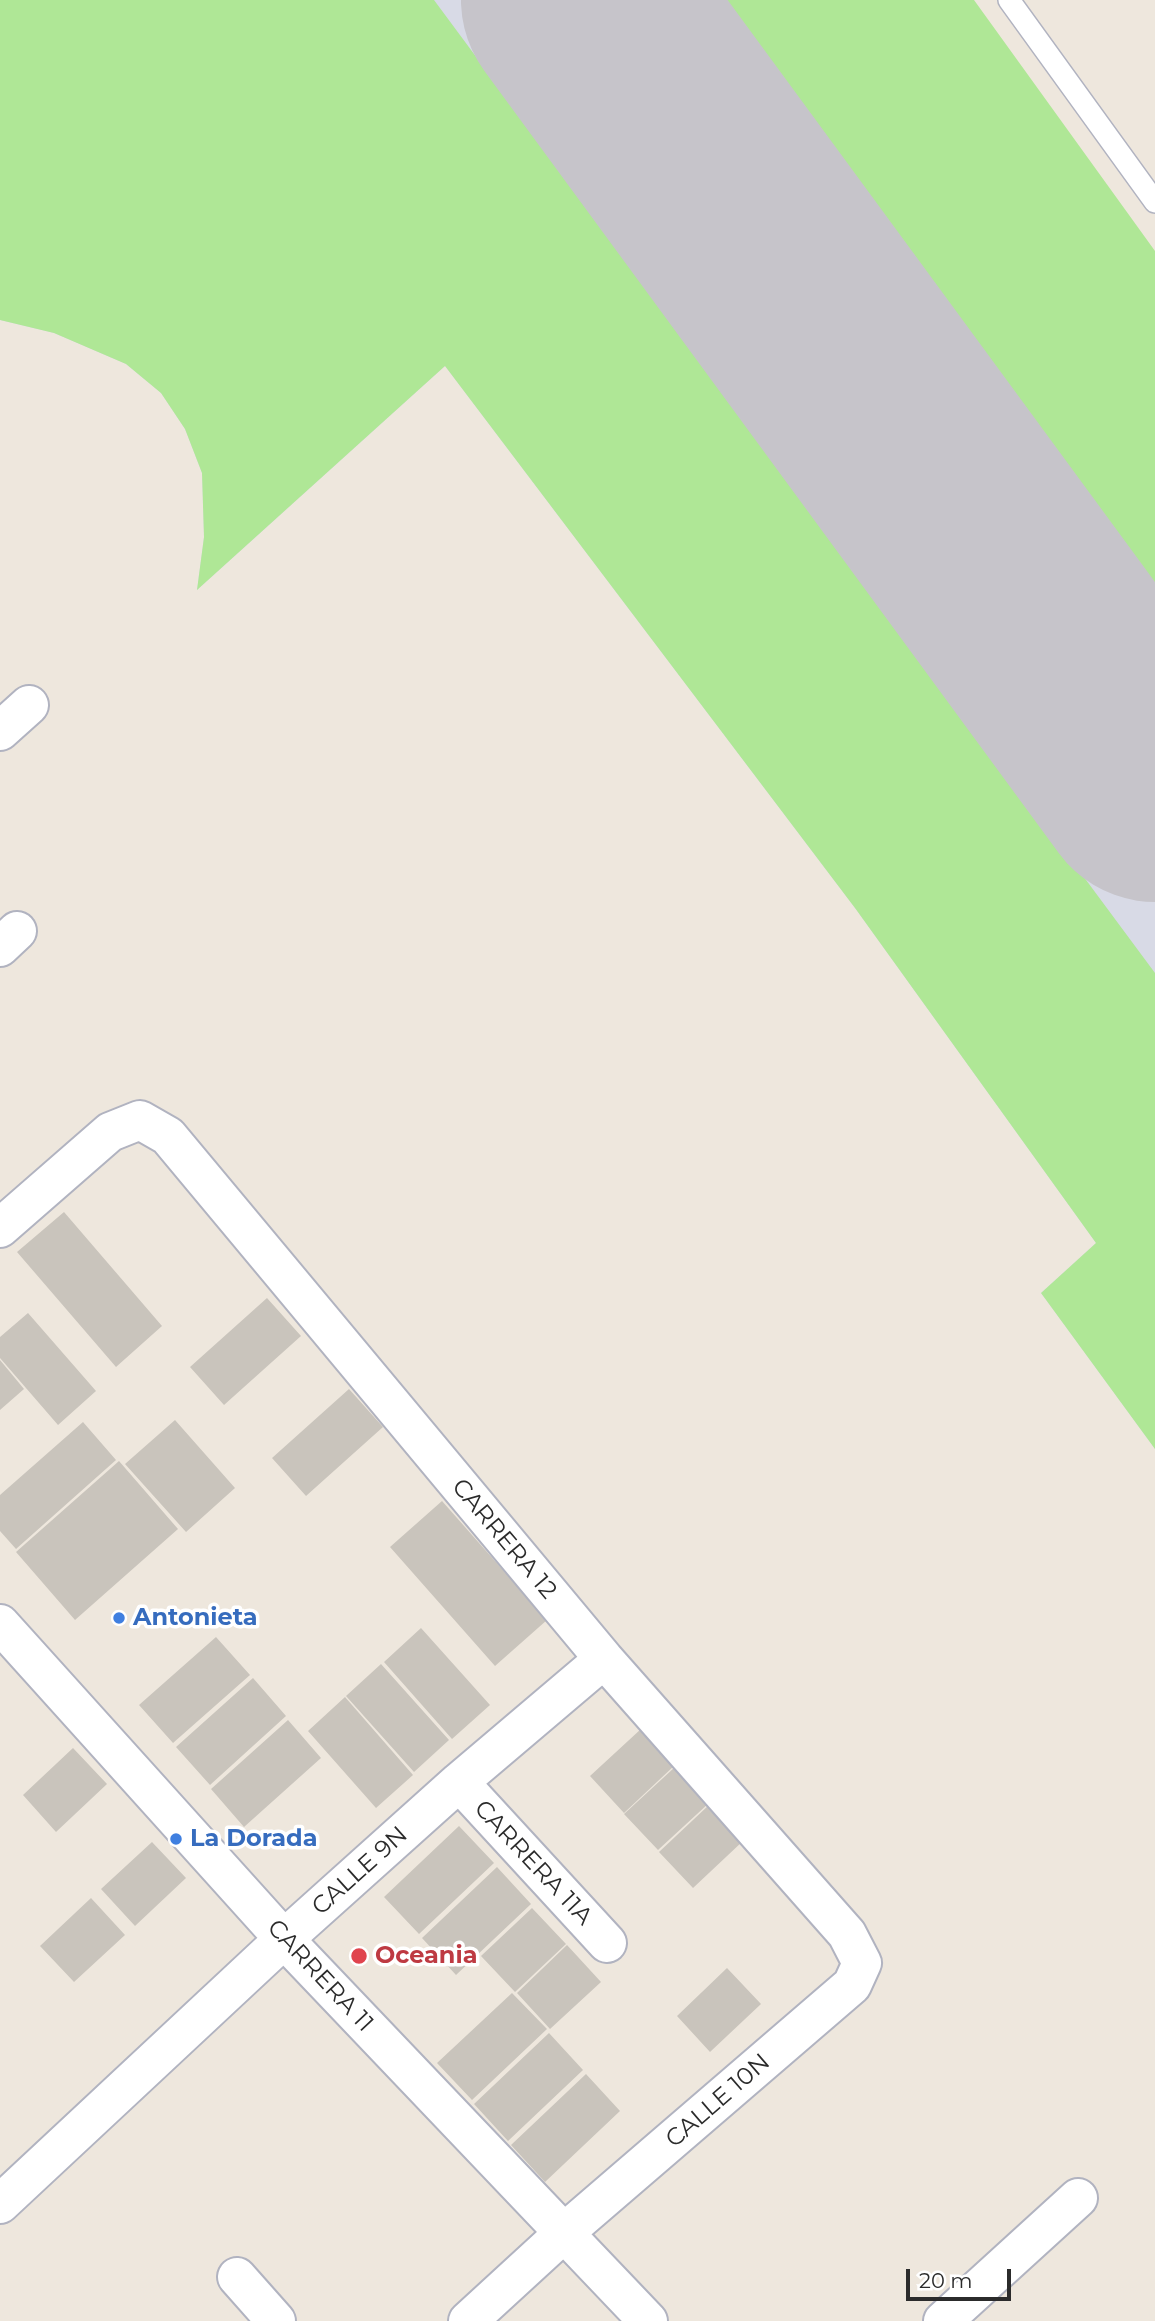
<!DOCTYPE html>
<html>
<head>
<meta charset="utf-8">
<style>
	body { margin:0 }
	#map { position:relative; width:1155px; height:2321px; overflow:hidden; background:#eee7dd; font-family:Montserrat,sans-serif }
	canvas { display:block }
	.scale { position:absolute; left:906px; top:2269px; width:105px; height:32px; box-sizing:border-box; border:4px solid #2b2b2b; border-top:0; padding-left:9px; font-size:21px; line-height:24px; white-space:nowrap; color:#2b2b2b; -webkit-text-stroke:5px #fff; paint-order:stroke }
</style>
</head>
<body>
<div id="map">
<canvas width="1155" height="2321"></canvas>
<div class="scale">20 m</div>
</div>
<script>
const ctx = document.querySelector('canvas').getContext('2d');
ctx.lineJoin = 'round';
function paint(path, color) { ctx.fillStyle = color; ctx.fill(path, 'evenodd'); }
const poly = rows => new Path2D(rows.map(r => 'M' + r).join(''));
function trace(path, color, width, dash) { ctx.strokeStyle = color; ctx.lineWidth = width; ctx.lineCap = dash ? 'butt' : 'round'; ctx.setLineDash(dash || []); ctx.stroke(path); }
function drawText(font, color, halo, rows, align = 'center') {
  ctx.font = font + ' Montserrat,sans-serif'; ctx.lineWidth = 7; ctx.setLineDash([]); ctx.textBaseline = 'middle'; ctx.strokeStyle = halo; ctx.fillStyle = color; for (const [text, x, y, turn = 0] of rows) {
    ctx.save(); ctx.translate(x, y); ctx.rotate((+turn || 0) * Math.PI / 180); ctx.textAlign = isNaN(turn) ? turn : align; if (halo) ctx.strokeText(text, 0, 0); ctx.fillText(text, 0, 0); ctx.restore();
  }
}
paint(poly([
	[0,0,970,0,1155,256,1155,1449,1041,1293,1096,1243,855,908,445,366,197,590,204,537,202,473,185,429,161,393,126,364,54,333,0,320]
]), '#d8dae6');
paint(poly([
	[0,0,434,0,1155,973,1155,1449,1041,1293,1096,1243,855,908,445,366,197,590,204,537,202,473,185,429,161,393,126,364,54,333,0,320],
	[684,0,974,0,1155,251,1155,641]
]), '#afe796');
trace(poly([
	[580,0,1155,783]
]), '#c6c4ca', 238);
paint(poly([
	[64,1212,162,1326,116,1367,17,1252],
	[267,1298,301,1336,224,1405,190,1367],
	[28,1313,96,1391,58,1425,0,1358,0,1337],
	[0,1360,24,1389,0,1410],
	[349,1389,383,1427,306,1496,272,1458],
	[175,1420,235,1488,186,1532,125,1464],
	[83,1422,116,1460,16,1549,0,1531,0,1495],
	[119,1461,178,1529,75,1620,16,1552],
	[442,1501,547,1620,495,1666,390,1547],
	[421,1628,490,1705,452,1739,384,1662],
	[216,1637,250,1675,173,1743,139,1705],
	[381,1664,449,1740,414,1772,346,1696],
	[253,1678,286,1716,210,1785,176,1747],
	[345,1697,413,1775,376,1808,308,1731],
	[288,1720,321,1758,244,1827,211,1789],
	[641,1729,675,1765,624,1813,590,1776],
	[73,1748,107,1784,56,1832,23,1795],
	[675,1767,709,1803,658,1850,624,1814],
	[710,1804,743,1841,693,1888,659,1852],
	[459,1826,494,1863,419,1934,384,1897],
	[152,1842,186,1878,135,1926,101,1889],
	[497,1867,531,1904,456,1975,422,1938],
	[91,1898,125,1935,74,1982,40,1946],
	[532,1908,566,1944,515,1992,481,1956],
	[567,1945,601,1982,550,2029,517,1993],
	[727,1968,761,2004,710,2052,677,2016],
	[512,1993,547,2029,472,2100,437,2063],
	[549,2033,583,2070,508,2141,474,2104],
	[586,2074,620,2111,545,2182,511,2145]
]), '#c9c4bc');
const lane = poly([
	[1009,0,1155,202]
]);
const street = poly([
	[0,731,29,705],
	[0,947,17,931],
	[0,1228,110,1132,140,1120,168,1136,604,1659,847,1934,862,1963,852,1985,565,2232,468,2321],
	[0,1624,284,1939,648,2321],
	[459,1782,607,1943],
	[0,2204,284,1939,459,1782,604,1659],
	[237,2277,276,2321],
	[943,2321,1078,2198]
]);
trace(lane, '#b1b3c0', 24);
trace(street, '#b1b3c0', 42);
trace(lane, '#fff', 21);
trace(street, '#fff', 38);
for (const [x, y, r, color] of [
	[119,1618,7,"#3f7fe0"],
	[176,1839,7,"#3f7fe0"],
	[359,1956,9,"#e0444e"]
]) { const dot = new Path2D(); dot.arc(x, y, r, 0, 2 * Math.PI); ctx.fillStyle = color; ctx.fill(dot); trace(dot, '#fff', 2.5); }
drawText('24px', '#2b2b2b', '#fff', [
	["CARRERA 12",504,1539,50],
	["CARRERA 11A",533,1863,47],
	["CALLE 9N",360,1871,-42],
	["CARRERA 11",320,1976,47],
	["CALLE 10N",718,2101,-41]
]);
drawText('bold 24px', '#366cbe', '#fff', [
	["Antonieta",133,1618],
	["La Dorada",190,1839]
], 'left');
drawText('bold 24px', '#be3a42', '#fff', [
	["Oceania",375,1956]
], 'left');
</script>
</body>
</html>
